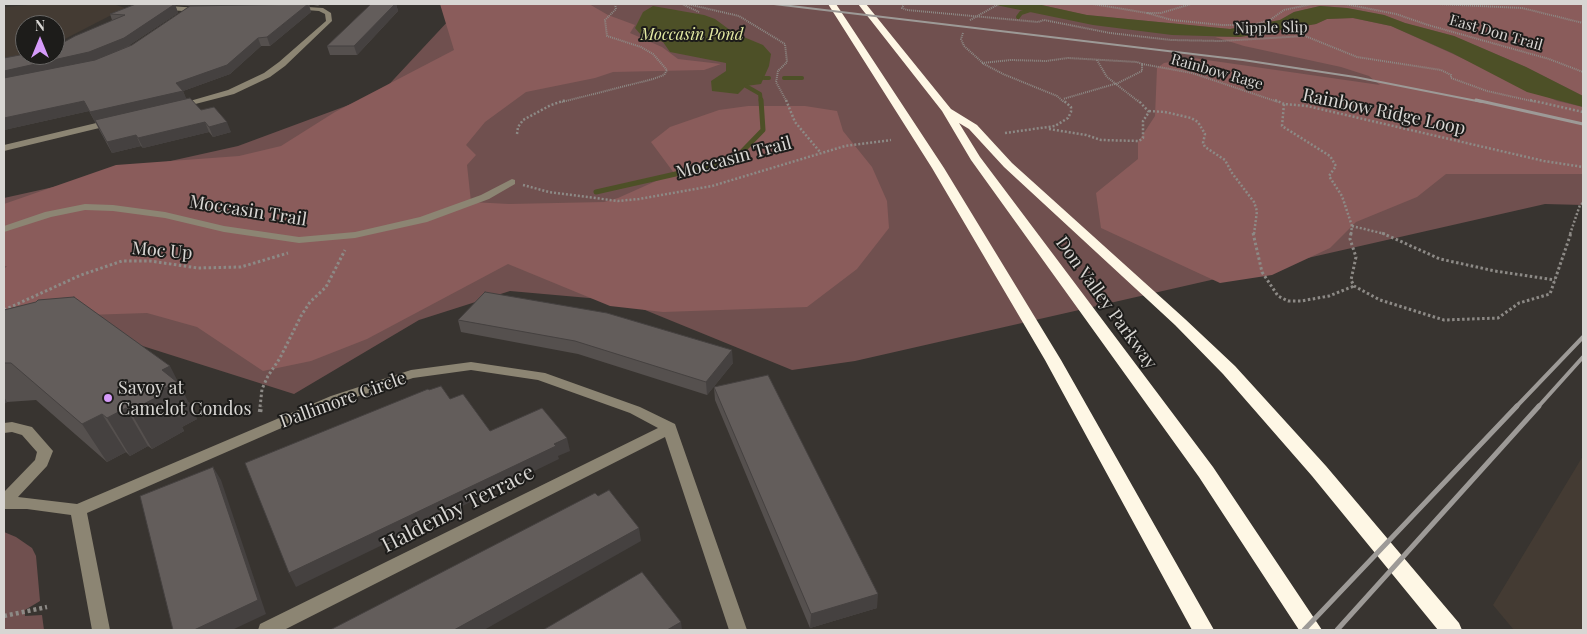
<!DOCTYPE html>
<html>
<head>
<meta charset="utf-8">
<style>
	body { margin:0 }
	#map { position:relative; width:1587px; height:634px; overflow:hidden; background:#383430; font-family:"Playfair Display",serif }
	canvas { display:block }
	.frame { position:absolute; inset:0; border:5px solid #d8d6d3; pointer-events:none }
	.north { position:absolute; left:15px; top:15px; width:50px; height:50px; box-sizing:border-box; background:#1d1c1a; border:1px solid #686664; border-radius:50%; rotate:0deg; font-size:14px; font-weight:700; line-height:20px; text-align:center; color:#d8d6d3 }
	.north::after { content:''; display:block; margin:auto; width:18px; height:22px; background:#d69bfa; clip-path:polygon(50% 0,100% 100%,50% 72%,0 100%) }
</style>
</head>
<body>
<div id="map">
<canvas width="1587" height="634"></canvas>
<div class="frame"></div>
<div class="north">N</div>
</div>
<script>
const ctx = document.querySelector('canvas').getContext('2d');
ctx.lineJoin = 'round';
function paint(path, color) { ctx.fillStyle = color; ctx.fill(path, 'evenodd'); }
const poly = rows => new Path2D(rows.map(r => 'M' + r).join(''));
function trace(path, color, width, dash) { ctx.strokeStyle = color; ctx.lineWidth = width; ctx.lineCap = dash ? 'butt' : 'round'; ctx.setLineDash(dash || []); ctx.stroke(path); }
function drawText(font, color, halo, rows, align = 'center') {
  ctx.font = font + ' "Playfair Display",serif'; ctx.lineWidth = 4; ctx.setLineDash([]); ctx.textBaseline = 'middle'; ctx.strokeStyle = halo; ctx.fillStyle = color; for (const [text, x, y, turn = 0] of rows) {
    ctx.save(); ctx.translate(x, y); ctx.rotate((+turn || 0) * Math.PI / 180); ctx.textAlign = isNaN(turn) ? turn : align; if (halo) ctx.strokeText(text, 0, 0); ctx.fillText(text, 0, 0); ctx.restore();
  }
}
paint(poly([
	[40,4,113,4,125,8,55,44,55,25,25,25,25,55,4,60,4,7],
	[1583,456,1583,630,1514,630,1493,605]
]), '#443b33');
paint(poly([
	[464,4,1583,4,1583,205,1545,204,855,361,792,370,623,301,510,291,419,320,294,394,89,329,4,285,4,198,238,146,381,93],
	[4,532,16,537,32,548,36,556,40,601,25,610,25,616,42,615,44,630,4,630]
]), '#70504f');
paint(poly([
	[440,4,589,4,608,15,635,25,630,33,662,47,678,59,721,64,704,70,613,72,595,78,526,92,485,122,466,145,476,155,467,165,471,202,509,204,604,202,618,198,674,173,651,142,670,127,719,110,748,106,805,106,837,111,843,131,872,167,887,201,889,228,857,269,807,307,663,312,610,306,508,264,367,339,311,361,263,371,197,327,147,313,56,316,4,325,4,269,7,266,4,266,4,204,116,165,239,156,281,146,335,112,454,50],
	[1037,4,1583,4,1583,96,1526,67,1454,36,1405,23,1384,15,1347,8,1320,6,1294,12,1280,20,1230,29,1086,15],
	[1353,18,1391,26,1557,101,1583,107,1583,174,1446,174,1417,197,1356,222,1330,248,1272,275,1220,283,1101,228,1096,193,1138,159,1138,142,1155,116,1157,68,1164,63,1193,58,1380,85,1369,76,1341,67,1244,46,1215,37,1240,37,1316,24,1327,19]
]), '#8a5c5b');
paint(poly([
	[991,4,1037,4,1087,15,1230,29,1280,20,1294,12,1320,6,1347,8,1384,15,1405,23,1454,36,1526,67,1583,96,1583,107,1527,92,1452,53,1391,26,1353,18,1327,19,1316,24,1240,37,1172,35,1093,25],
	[653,6,704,15,715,19,734,33,763,45,771,54,769,66,761,84,746,86,738,94,712,91,711,81,726,71,726,63,670,52,663,42,641,35,635,28,643,12]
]), '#4d5027');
trace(poly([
	[1018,17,1021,13,1033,9],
	[764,78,769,78],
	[784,78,802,78],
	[746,86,760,94,761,102]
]), '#4d5027', 4);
trace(poly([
	[596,192,733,161,763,130,761,100]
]), '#4d5027', 5);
trace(poly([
	[682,4,699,12],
	[687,4,739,16,785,44,787,62,778,71,776,82,787,102],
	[904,4,902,8,907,10,1038,22,1044,20,1110,33,1171,40,1220,41,1305,36,1357,57,1441,70,1451,75,1451,78,1487,91,1536,102],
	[1093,4,1147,13,1161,13,1191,4],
	[1345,4,1396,14,1428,25,1549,59,1583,72],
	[1438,4,1522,8,1583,23],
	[1147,13,1172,20,1222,25,1252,25,1270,20,1284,10,1312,4],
	[970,20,999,4],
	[963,33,961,39,964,46,984,64,1003,74,1057,96,1064,102],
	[1097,60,1107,77,1139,102],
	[982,63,1011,60,1046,61,1068,58,1137,62,1142,64,1142,71,1118,83,1063,99],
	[1142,64,1192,73,1278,102],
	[562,102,653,79,664,75,667,70,653,54,641,47,607,36,605,20,616,9,615,4]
]), '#8d8a86', 2, [1, 1]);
trace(poly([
	[786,100,795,122,820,152],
	[1275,100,1284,104],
	[1530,100,1583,112],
	[1149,111,1165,112,1191,118,1198,122,1205,134,1203,143,1205,147,1225,160,1232,173,1254,202,1257,211,1254,234],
	[1049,129,1086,135,1101,140,1139,141,1143,138,1143,121,1149,112,1138,100],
	[1005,133,1055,126,1068,118,1071,112,1071,107,1063,100],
	[517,134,518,127,523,120,551,105,566,100],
	[523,185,549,192,618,201,639,199,712,186,845,146,891,140],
	[1352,226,1385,234],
	[1351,234,1352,226,1342,196,1329,176,1336,166,1330,156,1282,126,1284,104,1307,106,1544,161,1583,167],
	[1570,234,1580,205,1583,203]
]), '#8d8a86', 2.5, [2, 2]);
trace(poly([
	[1253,233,1262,272,1278,296,1288,301,1301,301,1329,296,1354,286],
	[1351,233,1350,239,1356,257,1351,280,1354,286,1380,300,1444,320,1498,318,1519,303,1550,294,1571,233],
	[1382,233,1440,259,1495,271,1555,280],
	[4,310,81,275,122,261,150,261,198,268,241,267,288,253],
	[260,407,262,389,268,376,280,358,301,316,310,302,326,287,345,250]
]), '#8d8a86', 3, [2.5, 2.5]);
trace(poly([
	[260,412,261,406],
	[4,616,47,607]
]), '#8d8a86', 4.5, [3, 3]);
paint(poly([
	[134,4,201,8,204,10,201,12,149,9,134,4],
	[292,6,323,8,331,13,332,21,285,66,270,77,234,94,176,109,176,105,228,90,264,73,279,62,326,21,325,14,319,11,294,9,292,8,292,6],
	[113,119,116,120,116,124,4,151,4,145,113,119],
	[512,179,515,180,515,184,489,199,427,222,355,238,299,243,224,232,165,218,113,211,85,210,51,217,4,232,4,226,45,212,85,204,113,205,165,212,224,226,299,237,355,232,420,217,481,195,512,179],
	[471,362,545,373,640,407,675,424,747,630,729,630,665,437,284,630,258,630,260,624,658,428,630,413,538,380,471,370,413,378,341,402,87,513,110,630,92,630,71,515,27,509,4,509,4,492,35,460,37,452,22,435,12,432,4,433,4,423,12,422,32,427,53,451,47,466,18,497,77,504,331,396,411,370,471,362]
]), '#8c8573');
paint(poly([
	[828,4,836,4,944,168,1061,360,1214,630,1192,630,1045,360,932,168,828,4],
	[858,4,866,4,951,109,977,125,1012,163,1185,319,1235,366,1326,466,1459,623,1462,630,1438,630,1312,476,1223,374,1175,325,1004,167,969,129,959,123,980,157,1213,467,1322,630,1299,630,1199,477,971,160,942,111,858,4]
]), '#fef7e5');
trace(poly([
	[774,4,1243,60,1355,77,1482,102]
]), '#9d9a97', 2);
trace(poly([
	[1476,100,1583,124]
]), '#9d9a97', 3);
trace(poly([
	[1516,407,1583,337],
	[1538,407,1583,357]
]), '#9d9a97', 4);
trace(poly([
	[1304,630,1517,406],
	[1337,630,1539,406]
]), '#9d9a97', 5);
paint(poly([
	[136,4,321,4,318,6,309,4,311,12,270,46,261,46,230,74,183,91,186,99,231,132,213,137,209,132,143,148,141,146,112,153,89,111,4,130,4,58,55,55,112,20,110,14],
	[175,5,190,6,132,45,128,46,178,13],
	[371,4,396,4,398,11,357,55,330,55,327,46],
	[4,310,190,403,189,404,197,419,182,427,184,431,152,449,148,446,130,456,126,452,107,462,36,400,7,402,4,404],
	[458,320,733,363,707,395,578,354,461,332],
	[714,387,877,608,810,628,715,400]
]), '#55504e');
paint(poly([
	[175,4,178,13,128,46,93,61,4,81,4,71],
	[308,4,311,12,270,46,267,37],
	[395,4,396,4,398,11,357,55,354,46],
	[258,38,261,46,230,74,183,91,187,100,95,122,90,112,176,83],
	[84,101,89,111,4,130,4,118],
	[205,122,209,132,143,148,138,138],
	[227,122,231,132,213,137,209,127],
	[136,135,141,146,112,153,107,142],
	[732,350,733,363,707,395,706,382],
	[170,366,197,419,182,427,184,431,152,449,130,411,159,391,162,370],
	[4,397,7,402,4,404],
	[126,408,148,446,130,456,107,418],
	[102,414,126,452,107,462,82,424],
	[567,438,570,451,558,456,559,459,296,587,289,573],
	[213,467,221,480,266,614,232,630,194,630],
	[639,528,641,541,484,630,454,630],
	[878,594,877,608,810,628,811,614],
	[681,622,682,630,667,630]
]), '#454140');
const building = poly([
	[136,4,175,4,124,38,89,52,4,71,4,58,25,54,25,55,55,55,55,47,75,36,125,15,110,14,136,4],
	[308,4,267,37,258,38,227,65,176,83,183,91,90,112,84,101,4,118,4,78,95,60,132,45,190,6,308,4],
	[371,4,395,4,354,46,327,46,371,4],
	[190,98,201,110,214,107,227,122,209,127,205,122,138,138,136,135,107,142,95,120,190,98],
	[485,292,607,313,732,350,706,382,575,341,458,320,485,292],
	[74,297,170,366,162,370,177,382,159,391,163,394,130,411,126,408,107,418,102,414,82,424,11,363,4,363,4,310,36,302,38,300,74,297],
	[768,375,878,594,811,614,714,387,768,375],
	[441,386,450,399,463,394,490,431,542,408,567,438,554,444,556,446,289,573,245,463,428,389,429,390,441,386],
	[213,467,258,600,194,630,173,630,140,496,213,467],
	[609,490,639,528,454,630,330,630,595,493,598,496,609,490],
	[642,572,681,622,667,630,543,630,642,572]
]);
paint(building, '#635d5b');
trace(building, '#454140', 1);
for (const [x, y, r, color] of [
	[108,398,5,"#d69bfa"]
]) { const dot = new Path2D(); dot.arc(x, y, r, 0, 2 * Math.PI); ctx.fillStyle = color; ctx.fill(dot); trace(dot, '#1d1c1a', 2); }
drawText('15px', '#d8d6d3', '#1d1c1a', [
	["Nipple Slip",1271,28,-1],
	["East Don Trail",1496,33,16],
	["Rainbow Rage",1217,72,16]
]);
drawText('italic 16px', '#e5eba4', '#1d1c1a', [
	["Moccasin Pond",692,35]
]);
drawText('18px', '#d8d6d3', '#1d1c1a', [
	["Rainbow Ridge Loop",1384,112,12],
	["Moccasin Trail",734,158,-15],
	["Moccasin Trail",248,211,9],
	["Moc Up",162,251,5],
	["Don Valley Parkway",1106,303,54],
	["Dallimore Circle",343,400,-20]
]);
drawText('18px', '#d8d6d3', '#1d1c1a', [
	["Savoy at",118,388],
	["Camelot Condos",118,409]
], 'left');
drawText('21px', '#d8d6d3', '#1d1c1a', [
	["Haldenby Terrace",458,509,-27]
]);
</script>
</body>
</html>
